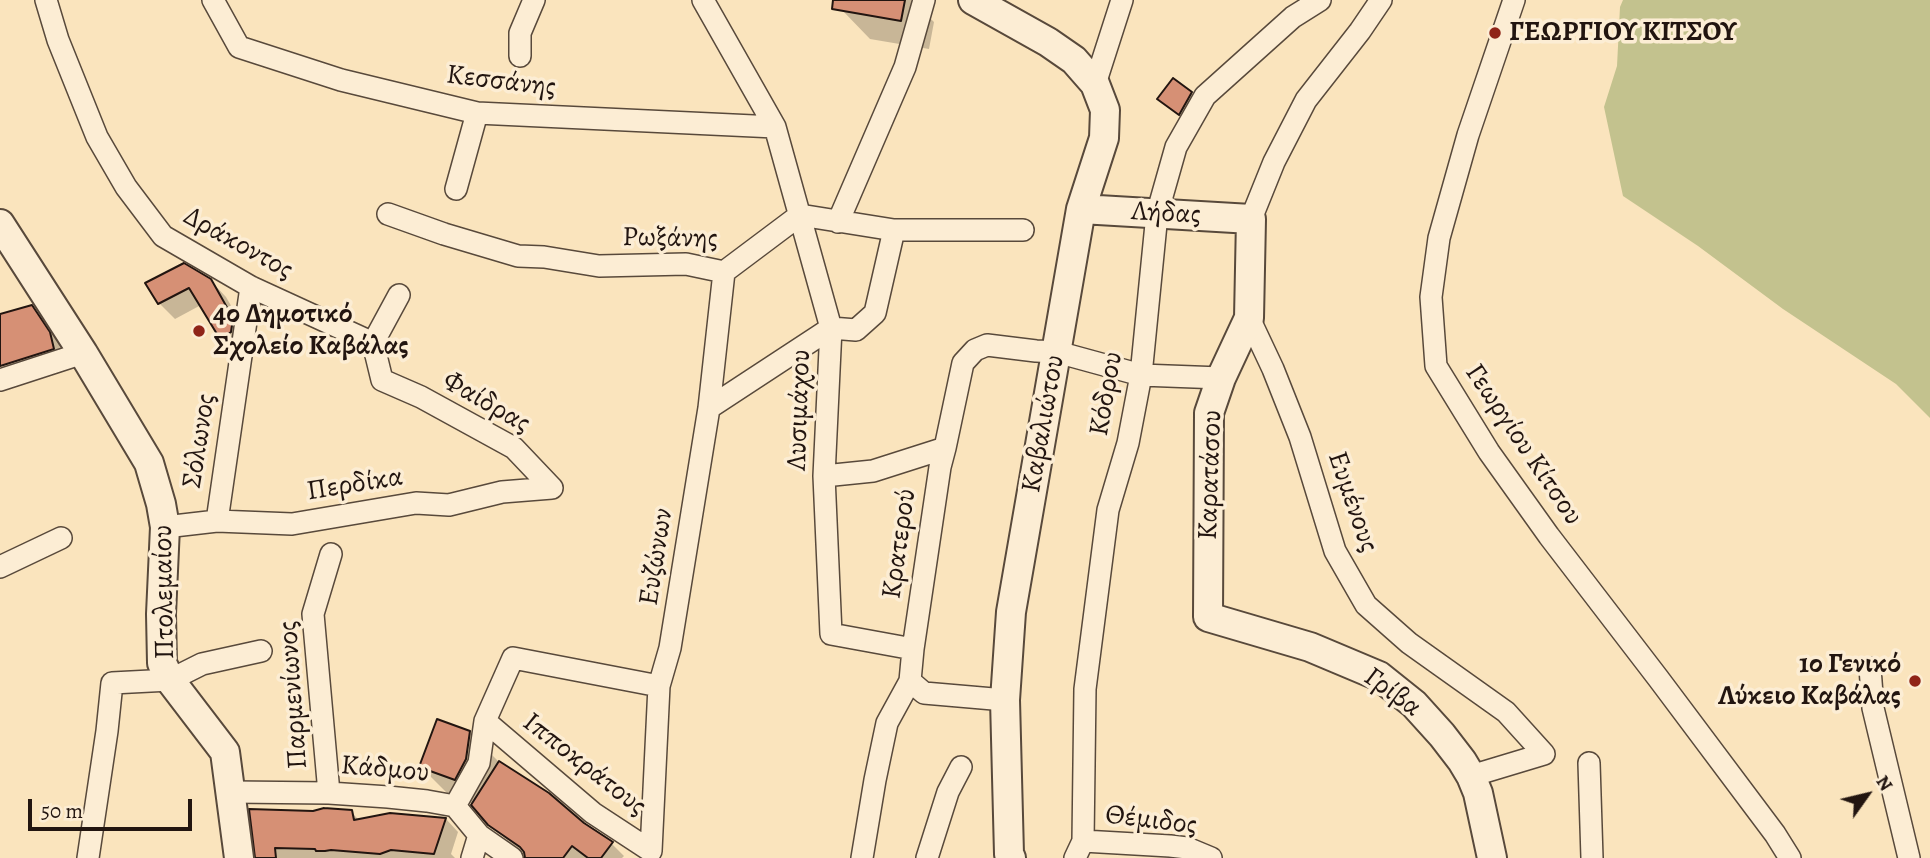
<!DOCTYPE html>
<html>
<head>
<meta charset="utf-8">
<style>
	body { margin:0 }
	#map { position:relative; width:1930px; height:858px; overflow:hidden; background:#fae4bd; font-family:Alegreya,serif }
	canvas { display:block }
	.north { position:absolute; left:1832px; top:760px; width:70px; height:70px; -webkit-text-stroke:5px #fcedd4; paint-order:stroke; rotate:56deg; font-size:19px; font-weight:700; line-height:28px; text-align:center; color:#221510 }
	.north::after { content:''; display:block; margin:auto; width:24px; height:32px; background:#221510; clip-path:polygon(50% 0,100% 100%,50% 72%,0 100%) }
	.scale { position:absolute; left:28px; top:799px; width:164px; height:32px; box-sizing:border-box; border:4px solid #221510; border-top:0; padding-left:9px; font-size:21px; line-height:24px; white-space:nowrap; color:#221510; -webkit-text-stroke:5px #fcedd4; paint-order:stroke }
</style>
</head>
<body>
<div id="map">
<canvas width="1930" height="858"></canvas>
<div class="north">N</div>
<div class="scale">50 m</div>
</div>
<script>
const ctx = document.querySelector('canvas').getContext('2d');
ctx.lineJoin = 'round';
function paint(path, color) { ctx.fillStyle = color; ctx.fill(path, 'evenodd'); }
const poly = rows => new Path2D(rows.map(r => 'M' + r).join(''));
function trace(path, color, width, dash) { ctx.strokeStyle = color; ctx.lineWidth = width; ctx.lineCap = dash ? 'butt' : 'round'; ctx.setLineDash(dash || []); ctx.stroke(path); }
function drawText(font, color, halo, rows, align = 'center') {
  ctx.font = font + ' Alegreya,serif'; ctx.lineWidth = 7; ctx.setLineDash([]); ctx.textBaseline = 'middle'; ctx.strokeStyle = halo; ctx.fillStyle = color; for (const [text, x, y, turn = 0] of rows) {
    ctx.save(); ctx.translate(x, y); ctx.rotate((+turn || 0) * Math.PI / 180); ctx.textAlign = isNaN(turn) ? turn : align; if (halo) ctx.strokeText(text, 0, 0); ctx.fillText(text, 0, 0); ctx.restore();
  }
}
paint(poly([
	[1623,0,1930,0,1930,418,1896,384,1783,309,1698,246,1623,196,1604,107,1617,66,1620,7]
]), '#c3c28e');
paint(poly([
	[843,0,911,0,934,22,929,49,870,39,842,10],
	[1191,93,1201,104,1190,124,1170,109,1160,99],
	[210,280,226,297,248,335,237,354,221,338,201,305,175,319,159,303,148,284],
	[32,307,42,317,59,344,63,359,12,376,1,365,0,361,0,315],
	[469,732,498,761,494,788,483,807,450,796,421,767],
	[351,812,360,821,390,815,446,819,458,832,451,854,455,858,257,858,257,856],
	[583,824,611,843,624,856,622,858,526,858,526,854,508,841,495,828]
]), '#0003');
const building = poly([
	[833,0,905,0,901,21,832,9,833,0],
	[1173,78,1192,92,1179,115,1157,99,1173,78],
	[184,263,211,279,233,318,231,332,220,339,189,288,158,304,145,283,184,263],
	[32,305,50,332,54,349,0,366,0,314,32,305],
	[437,719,470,731,466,759,455,780,419,767,437,719],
	[499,761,549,793,584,823,613,842,601,858,588,858,572,846,563,858,525,858,524,852,520,847,488,825,471,805,499,761],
	[324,808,352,810,354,820,390,813,446,818,434,854,391,850,380,854,331,850,325,851,316,851,315,849,275,848,276,858,255,858,249,809,313,811,324,808]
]);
paint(building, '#d69075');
trace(building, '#221510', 2);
const minor = poly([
	[46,0,58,40,97,137,126,187,163,236,251,287,373,343,382,380,421,397,514,448,552,488],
	[213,0,239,47,341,80,477,113,775,127],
	[703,0,775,127,831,328,824,476,831,634,913,649,910,681,924,693,1005,700],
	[1514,0,1468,135,1439,238,1431,297,1436,366,1489,452,1549,536,1658,678,1775,834,1790,858],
	[520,56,520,33,534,0],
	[1095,84,1122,0],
	[456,189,477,113],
	[388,214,444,234,518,256,544,257,599,266,686,264,724,272,800,215,894,230,1023,230],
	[1251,219,1274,162,1306,100,1360,31,1381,0],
	[838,222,905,67,924,0],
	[1249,318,1273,369,1300,437,1335,551,1366,605,1409,643,1506,712,1544,754,1471,776],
	[373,343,399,295],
	[0,380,83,353],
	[709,408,831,328,856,330,875,313,894,230],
	[824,476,873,471,945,448],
	[217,521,251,287],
	[165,527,217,521,292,524,416,503,449,505,502,492,552,488],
	[0,567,61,538],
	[913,649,940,467,945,448,963,363,975,350,987,345,1036,351,1057,352,1141,375,1221,378],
	[1870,668,1873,708,1909,858],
	[485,721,593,813,651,851,659,686,670,648,709,408,724,272],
	[1589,763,1592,858],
	[232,792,329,793,388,797,427,801,455,806,479,835,512,858],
	[329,793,313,614,331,554],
	[455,806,479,763,485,721,513,658,659,686],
	[1083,841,1170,846,1187,848,1211,858],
	[88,858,107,731,112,683,170,680,202,664,261,651],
	[472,858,479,835],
	[862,858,875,780,887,723,910,681],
	[927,858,948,792,961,767],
	[1075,858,1083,841,1085,689,1108,510,1128,443,1141,375,1157,214,1176,147,1205,96,1293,17,1320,0]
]);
const tertiary = poly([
	[973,0,1048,42,1074,60,1095,84,1105,110,1104,138,1081,209,1011,612,1005,700,1009,854,1011,858],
	[1081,209,1251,219,1249,318,1221,378,1209,413,1208,617,1310,647,1379,676,1414,704,1442,735,1462,761,1471,776,1478,793,1492,858],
	[0,224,83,353,149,463,161,504,165,527,161,614,162,663,170,680,225,752,239,858]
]);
trace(minor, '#58493b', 24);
trace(tertiary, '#58493b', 32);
trace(minor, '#fcedd4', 21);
trace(tertiary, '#fcedd4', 28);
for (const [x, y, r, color] of [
	[1495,33,7,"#8f2418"],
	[199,331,7,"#8f2418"],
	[1915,681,7,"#8f2418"]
]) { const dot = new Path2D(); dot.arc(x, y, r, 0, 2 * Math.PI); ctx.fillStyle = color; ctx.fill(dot); trace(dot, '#fcedd4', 2.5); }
drawText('bold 28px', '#221510', '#fcedd4', [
	["ΓΕΩΡΓΙΟΥ ΚΙΤΣΟΥ",1509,33],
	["4ο Δημοτικό",213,315],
	["Σχολείο Καβάλας",213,347],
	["1ο Γενικό",1901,665,"right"],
	["Λύκειο Καβάλας",1901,697,"right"]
], 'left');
drawText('28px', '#221510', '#fcedd4', [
	["Κεσσάνης",501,82,7],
	["Λήδας",1166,214,3],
	["Ρωξάνης",670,239,1],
	["Δράκοντος",238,244,29],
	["Κόδρου",1107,394,-80],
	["Φαίδρας",486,403,30],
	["Λυσιμάχου",800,410,-88],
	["Καβαλιώτου",1044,424,-80],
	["Σόλωνος",200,441,-81],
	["Γεωργίου Κίτσου",1523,445,56],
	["Καρατάσου",1211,475,-88],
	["Περδίκα",355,485,-9],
	["Ευμένους",1352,502,71],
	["Κρατερού",900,544,-82],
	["Ευζώνων",657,557,-81],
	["Πτολεμαίου",165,592,-91],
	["Γρίβα",1392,693,36],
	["Παρμενίωνος",294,695,-94],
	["Ιπποκράτους",584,765,38],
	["Κάδμου",385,770,5],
	["Θέμιδος",1151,821,7]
]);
</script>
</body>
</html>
